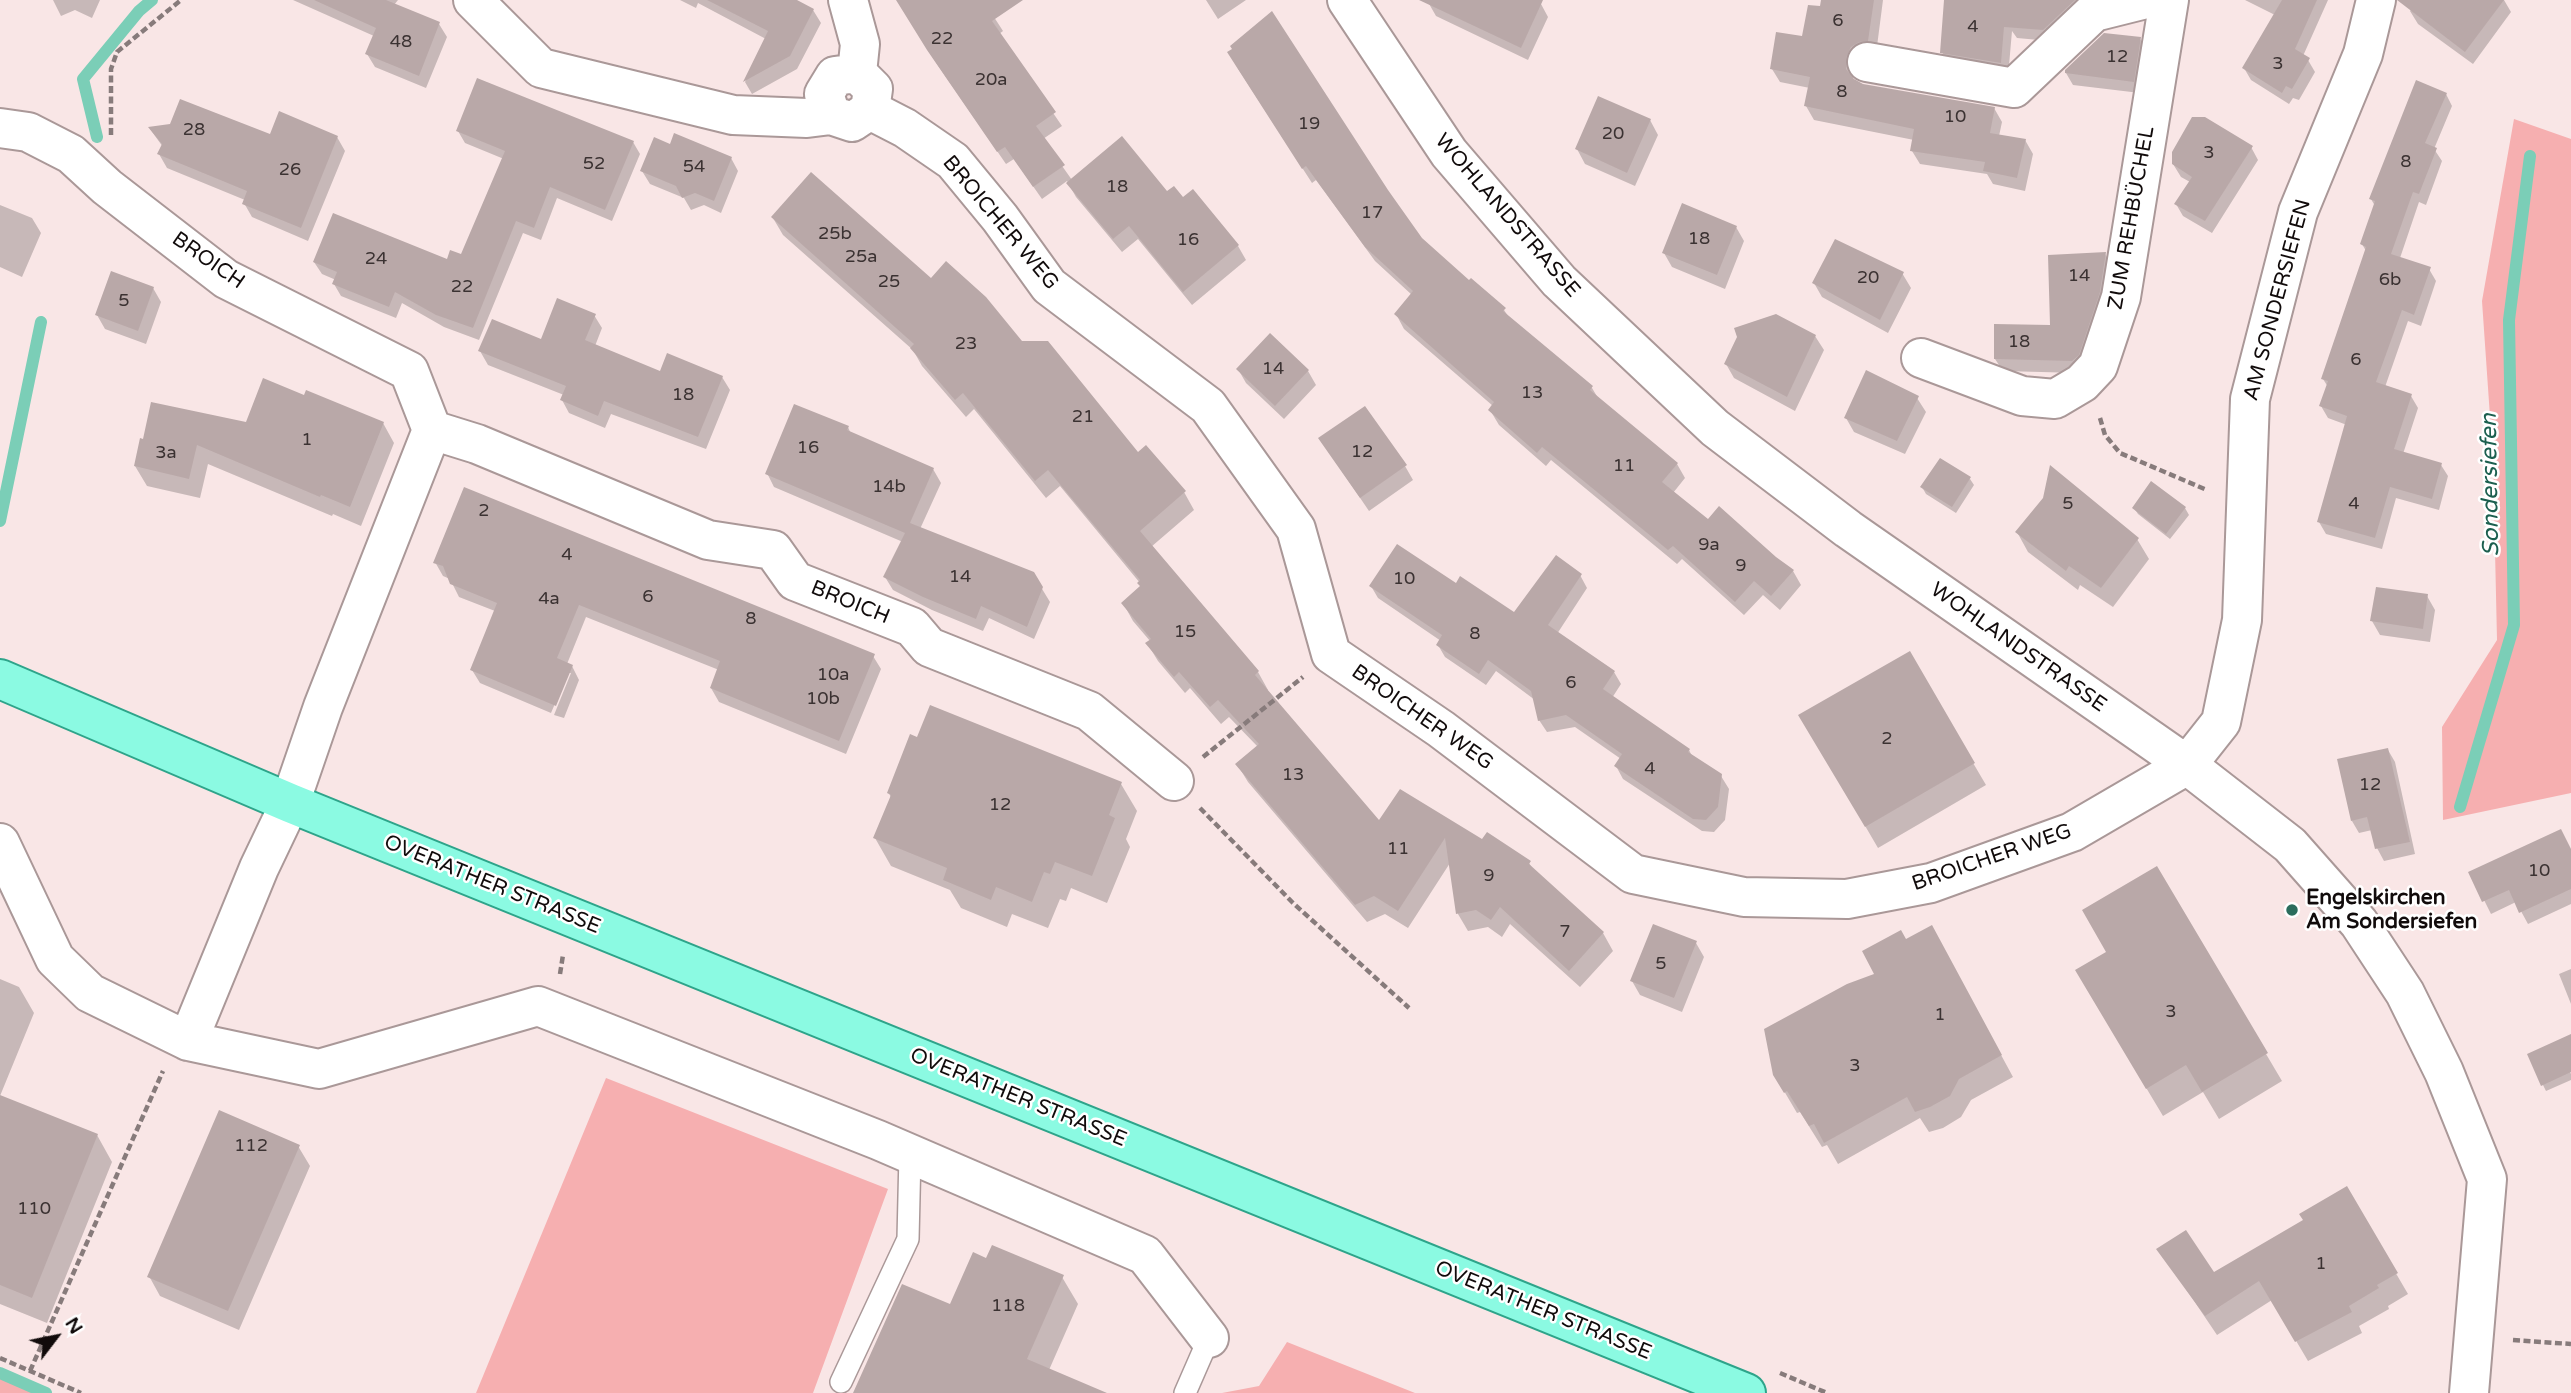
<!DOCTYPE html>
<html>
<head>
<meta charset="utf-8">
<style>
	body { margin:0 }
	#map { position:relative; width:2571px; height:1393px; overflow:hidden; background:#f9e6e6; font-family:"Varela Round",sans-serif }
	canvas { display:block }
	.north { position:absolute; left:21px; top:1302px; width:70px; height:70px; -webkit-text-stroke:5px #fff; paint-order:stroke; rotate:58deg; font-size:19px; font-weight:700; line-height:28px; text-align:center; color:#110b0b }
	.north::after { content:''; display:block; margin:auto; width:24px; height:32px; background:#110b0b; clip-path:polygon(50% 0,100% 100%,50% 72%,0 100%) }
</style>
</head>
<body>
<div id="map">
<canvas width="2571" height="1393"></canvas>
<div class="north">N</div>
</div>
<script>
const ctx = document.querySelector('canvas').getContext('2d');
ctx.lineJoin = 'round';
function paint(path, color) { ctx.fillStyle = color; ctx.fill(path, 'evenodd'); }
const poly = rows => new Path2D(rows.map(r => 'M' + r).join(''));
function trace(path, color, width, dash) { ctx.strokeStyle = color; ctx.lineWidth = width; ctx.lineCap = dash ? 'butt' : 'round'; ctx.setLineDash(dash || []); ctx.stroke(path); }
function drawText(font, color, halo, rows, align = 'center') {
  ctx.font = font + ' "Varela Round",sans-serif'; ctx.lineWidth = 5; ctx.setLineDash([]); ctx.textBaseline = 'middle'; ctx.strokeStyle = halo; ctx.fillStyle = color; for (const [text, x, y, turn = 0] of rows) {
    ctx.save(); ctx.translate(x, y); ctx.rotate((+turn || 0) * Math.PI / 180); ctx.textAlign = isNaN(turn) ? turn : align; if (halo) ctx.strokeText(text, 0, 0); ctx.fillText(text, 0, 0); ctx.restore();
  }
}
paint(poly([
	[2514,119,2571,139,2571,793,2443,820,2442,727,2497,640,2493,460,2482,301],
	[606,1078,888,1189,813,1393,476,1393],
	[1287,1342,1415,1393,1222,1393,1259,1386],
	[0,1378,35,1393,0,1393]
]), '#f6afb0');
paint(poly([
	[53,0,52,0,100,0,92,18,75,10,61,16],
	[293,0,398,0,394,5,439,24,447,37,426,88,375,67,367,54,374,36],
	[680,0,793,0,813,10,821,23,797,69,752,94,745,82,766,39,698,3,696,8],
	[897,0,983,0,1003,31,999,34,1062,126,1043,139,1072,180,1167,194,1183,200,1238,246,1246,260,1192,305,1138,239,1122,252,1076,197,1067,181,1042,199,1014,159,1006,164,937,64],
	[1206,0,1246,0,1218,19],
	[1422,0,1531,0,1541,4,1548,17,1528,60,1436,16,1428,2],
	[1823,0,1883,0,1876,54,1853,72,1853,80,1863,85,1994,108,2002,122,1999,136,2025,140,2033,154,2025,191,1993,184,1987,174,1920,164,1912,151,1914,140,1814,120,1806,106,1810,88,1780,82,1772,69,1804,38,1821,8],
	[2013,0,2096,0,2050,41,2017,38,2012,31,2008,77,1950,67,1942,52],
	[2245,0,2328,0,2303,56,2308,60,2315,72,2299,100,2293,98,2289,104,2251,80,2244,68,2275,15],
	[2418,0,2504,0,2511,12,2473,64,2418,24,2410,11],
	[2140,39,2147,50,2140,93,2073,85,2066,73],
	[1237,67,1386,191,1421,239,1469,283,1471,281,1504,310,1510,319,1592,388,1598,398,1677,464,1685,478,1673,493,1708,522,1793,571,1801,585,1780,610,1763,595,1744,615,1682,559,1677,564,1551,460,1546,466,1499,425,1490,410,1493,406,1404,329,1396,314,1412,295,1375,261,1316,180,1312,183],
	[2446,94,2452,106,2434,149,2442,161,2426,205,2419,202,2400,258,2429,269,2436,281,2421,326,2408,321,2385,387,2411,396,2418,408,2403,454,2441,465,2448,476,2439,510,2396,498,2382,549,2326,534,2319,522,2347,425,2328,418,2321,406,2328,387,2323,379,2366,251,2362,244,2375,206,2371,199],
	[1650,120,1658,135,1635,186,1585,164,1577,149],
	[150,129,271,136,337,137,345,151,308,241,252,217,244,203,245,200,167,168,159,154,163,147],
	[458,131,633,142,640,154,612,221,557,198,541,240,523,233,479,340,444,327,402,303,396,318,341,296,334,284,336,280,322,274,314,262,448,262,462,256,504,159,465,143],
	[671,146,731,158,738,171,721,213,704,205,691,210,684,198,650,184,642,171],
	[2251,147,2258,160,2212,233,2183,216,2176,204,2190,182,2181,177,2173,164],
	[0,205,32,218,41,233,22,277,0,267],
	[773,218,931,280,1021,342,1138,454,1184,492,1194,510,1151,547,1258,672,1268,690,1267,691,1379,822,1482,842,1529,863,1534,871,1603,933,1613,951,1580,987,1510,924,1502,937,1488,927,1468,931,1458,914,1450,863,1408,928,1385,914,1367,922,1248,782,1237,764,1258,747,1229,717,1221,724,1190,688,1185,693,1158,661,1147,643,1150,641,1133,621,1123,603,1141,587,1140,583,1060,486,1046,498,974,409,966,417,922,366,913,350,783,235],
	[1736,227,1744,241,1725,289,1672,267,1664,253],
	[2105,254,2112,266,2079,373,2003,371,1995,359,2052,327],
	[1902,273,1911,288,1888,333,1822,297,1814,283],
	[153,288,161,302,146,344,105,329,97,315],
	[594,315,602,328,595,346,661,373,722,377,730,390,706,449,611,414,605,428,569,413,562,400,564,395,488,365,480,351,542,341],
	[1815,336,1824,350,1795,411,1734,378,1726,364,1739,337],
	[1238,369,1308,371,1316,385,1284,419,1246,383],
	[305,397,383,423,394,443,361,526,333,514,332,516,208,464,200,498,147,486,135,466,247,424],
	[1917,398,1926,412,1905,454,1854,432,1846,418],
	[848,427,851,434,933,469,941,483,920,529,1033,574,1050,602,1034,639,989,618,983,631,932,610,893,590,885,577,903,542,774,487,767,473],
	[1320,439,1405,466,1413,480,1369,511],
	[1970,479,1974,485,1956,513,1926,494,1922,487],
	[2134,508,2185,508,2189,515,2170,539,2138,514],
	[2017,532,2137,539,2149,559,2113,607,2080,585,2078,590,2028,552],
	[435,562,873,656,881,669,846,754,719,702,711,688,719,670,586,617,567,664,572,666,579,680,564,718,554,715,571,673,568,673,551,713,480,683,472,670,495,611,459,597,450,579,443,576],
	[1580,575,1587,588,1557,634,1614,672,1621,684,1612,698,1689,750,1693,758,1721,776,1729,789,1725,820,1714,832,1702,831,1623,779,1616,766,1621,759,1575,727,1547,732,1539,720,1535,700,1496,671,1486,685,1445,657,1438,645,1441,641,1378,598,1371,586,1456,585,1514,615],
	[2427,596,2435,610,2430,642,2380,635,2372,621],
	[1909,654,1986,785,1878,848,1801,716],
	[2388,750,2395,762,2415,854,2384,861,2377,848,2372,830,2359,833,2352,821],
	[1121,784,1137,811,1126,839,1130,847,1107,903,1071,888,1066,901,1060,899,1048,928,1012,914,1007,927,961,908,950,890,891,866,875,838,891,798,889,793],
	[2571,850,2571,904,2528,924,2516,902,2491,914,2470,872],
	[2156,868,2282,1081,2219,1119,2203,1092,2163,1116,2093,999,2108,952],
	[1905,941,1943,948,2013,1077,1971,1100,1961,1117,1943,1128,1929,1132,1920,1118,1838,1164,1827,1145,1822,1147,1800,1112,1797,1113,1774,1074,1876,975],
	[1696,943,1704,957,1682,1012,1640,995,1632,981],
	[2571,969,2571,1004,2559,974],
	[0,979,19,987,34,1013,0,1096],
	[2560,1049,2571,1074,2571,1080,2546,1091,2543,1085],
	[0,1096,97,1135,112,1162,47,1323,0,1304],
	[298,1146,310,1166,239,1330,160,1296,149,1276],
	[2346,1188,2408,1294,2388,1306,2389,1309,2359,1326,2362,1333,2308,1361,2272,1300,2217,1335,2159,1249,2214,1274,2305,1221],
	[987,1260,1062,1277,1078,1304,1049,1370,1102,1393,856,1393,951,1306]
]), '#0003');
trace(poly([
	[97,137,83,79,139,11,152,0],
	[0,521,41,322],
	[2460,807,2514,625,2509,320,2530,156],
	[0,1373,46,1393]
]), '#7bceb7', 12);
paint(poly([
	[314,0,386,0,440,22,419,76,365,54,376,28],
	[707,0,797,0,814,9,790,56,743,82,768,31],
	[896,0,1023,0,992,21,1056,112,1036,126,1065,165,1033,187,1005,147,997,152,927,50],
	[1419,0,1543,0,1521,48],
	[1821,0,1874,0,1868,41,1859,42,1851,47,1846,58,1846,69,1854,79,1863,84,1995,107,1990,133,2026,139,2017,178,1983,171,1985,162,1910,151,1914,129,1804,106,1810,77,1770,69,1776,32,1802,36,1808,5,1820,6],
	[1944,0,2075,0,2043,30,2004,27,2001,63,1940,53],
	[2282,0,2317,0,2295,49,2310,58,2292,89,2286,86,2282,93,2242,68],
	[2397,0,2504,0,2465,52],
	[1272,11,1388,190,1422,238,1469,280,1471,278,1506,308,1503,311,1593,386,1590,390,1678,463,1662,482,1708,519,1719,506,1776,557,1794,570,1771,596,1754,581,1735,602,1673,546,1668,550,1542,447,1537,453,1488,410,1494,402,1394,314,1413,291,1365,247,1306,166,1302,169,1227,52,1232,49,1230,46],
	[2104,33,2141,37,2134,82,2065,73,2065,70],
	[477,78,634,141,605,210,550,187,534,228,516,221,473,328,436,315,395,292,389,307,332,284,337,272,313,262,333,213,447,259,450,250,461,254,505,151,456,131],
	[2416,80,2447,93,2425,143,2437,148,2419,194,2413,192,2391,254,2431,267,2414,315,2402,310,2376,382,2412,394,2394,449,2442,463,2432,499,2390,487,2375,538,2317,522,2347,416,2319,406,2328,381,2321,379,2366,247,2360,244,2375,201,2369,199],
	[1598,96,1651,119,1627,173,1575,149],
	[180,99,270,134,279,111,338,136,301,228,242,204,247,191,157,154,162,144,148,127,170,124],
	[2192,117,2205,117,2253,146,2205,221,2174,204,2192,177,2172,164,2172,152],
	[674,133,732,157,714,201,695,193,682,198,676,186,640,171,654,137,670,144],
	[1122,136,1167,191,1174,186,1183,197,1193,189,1239,245,1183,292,1129,226,1113,239,1066,183],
	[811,172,931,278,946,261,986,297,1022,341,1048,341,1138,452,1146,445,1186,491,1140,531,1259,671,1255,675,1379,820,1400,789,1482,839,1487,832,1531,861,1529,864,1604,932,1569,971,1500,907,1491,920,1476,910,1456,914,1445,838,1398,911,1374,896,1355,905,1235,764,1259,744,1218,700,1210,707,1179,672,1174,677,1145,643,1151,639,1121,603,1140,586,1137,583,1140,580,1048,470,1035,481,963,393,955,400,910,348,914,344,771,217],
	[1682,203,1737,226,1717,275,1662,253],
	[1835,239,1904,272,1880,320,1812,283],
	[2106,252,2100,292,2079,355,2072,361,1994,359,1994,324,2050,325,2048,255],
	[111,271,154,287,138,331,95,315],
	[557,298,596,314,585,340,660,371,667,353,723,376,698,437,604,401,598,416,560,400,566,386,478,351,492,319,541,339],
	[1776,314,1816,335,1787,397,1724,364,1737,337,1734,328],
	[1270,333,1309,370,1275,406,1236,369],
	[1866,370,1919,396,1897,441,1844,418],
	[263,378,304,395,306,390,384,422,350,507,321,495,320,497,197,445,189,479,134,466,140,438,143,439,151,402,246,422],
	[794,404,849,426,847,430,934,468,910,523,1034,572,1043,587,1027,627,981,606,976,619,923,597,883,577,905,533,765,474],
	[1365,406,1407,465,1360,498,1318,438],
	[1940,458,1971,477,1952,507,1920,487],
	[2050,465,2139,538,2101,588,2069,566,2066,571,2015,532,2043,498],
	[2151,481,2186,507,2166,534,2132,508],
	[464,487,875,654,839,741,710,688,720,661,579,605,557,658,573,665,556,706,470,670,497,603,450,584,443,566,433,563],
	[1397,544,1456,583,1460,576,1514,612,1556,555,1582,574,1548,625,1615,671,1603,689,1690,749,1688,752,1722,774,1718,807,1706,820,1693,819,1614,766,1622,754,1566,715,1538,721,1531,691,1488,660,1479,674,1436,645,1442,635,1369,586],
	[2376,587,2428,594,2423,629,2370,621],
	[1910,651,1975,763,1865,827,1798,715],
	[930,705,1122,782,1109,815,1115,818,1092,876,1055,862,1050,874,1044,872,1032,902,996,887,991,900,943,880,947,868,873,838,891,795,887,793,910,734,917,737],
	[2388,748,2410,842,2375,849,2367,817,2351,821,2337,759],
	[2561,829,2571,849,2571,889,2519,913,2509,890,2482,902,2468,872],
	[2157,866,2268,1053,2202,1092,2186,1065,2146,1089,2075,970,2106,952,2082,910],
	[1653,924,1697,941,1674,998,1630,981],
	[1932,925,2002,1055,1959,1079,1950,1096,1930,1107,1915,1112,1907,1097,1824,1143,1814,1124,1809,1126,1787,1091,1784,1093,1773,1075,1764,1029,1847,984,1874,974,1862,951,1901,930,1906,939],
	[2571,1034,2571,1072,2541,1086,2527,1054],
	[0,1095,98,1134,32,1298,0,1285],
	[219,1110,300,1145,228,1311,147,1277],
	[2347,1186,2398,1273,2377,1285,2379,1288,2349,1306,2352,1312,2295,1342,2259,1281,2205,1316,2156,1249,2186,1230,2214,1272,2303,1220,2299,1214],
	[992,1245,1064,1275,1027,1359,1107,1393,853,1393,902,1284,950,1304,973,1252,986,1258]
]), '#b9a8a8');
const service = poly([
	[841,1382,908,1239,910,1154],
	[1185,1393,1209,1338]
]);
const minor = poly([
	[473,0,541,68,733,115,807,118,831,115],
	[848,0,860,44,857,73],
	[1347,0,1449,153,1559,281,1715,428,1848,529,2187,765,2290,845,2359,923,2405,993,2444,1072,2487,1179,2469,1393],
	[1867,62,2014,88,2094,12,2142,0],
	[857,73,873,89,870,110,852,122,831,115,824,94,835,76,857,73],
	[870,110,905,128,953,161,1000,218,1049,286,1208,406,1296,529,1331,654,1441,729,1633,874,1744,897,1847,899,1931,883,2072,832,2187,765,2221,722,2242,620,2250,399,2298,212,2363,54,2376,0],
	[0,128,28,132,71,154,107,187,226,279,409,371,432,430,323,707,290,803,259,868,188,1041],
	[1921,358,2022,396,2055,399,2082,383,2098,366,2121,297,2169,0],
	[432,430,477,444,708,540,773,550,795,581,912,627,929,647,1089,711,1174,781],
	[0,843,55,959,90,993,188,1041,319,1069,538,1006,878,1140,1145,1255,1209,1338]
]);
const primary = poly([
	[0,679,290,803,1746,1393]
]);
trace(service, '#aa9898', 24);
trace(minor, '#aa9898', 42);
trace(primary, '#2ea48a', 42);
trace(poly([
	[111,135,111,69,117,52,181,0],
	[2100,418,2105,435,2120,453,2207,490],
	[1203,757,1303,677],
	[1200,808,1293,903,1409,1008],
	[560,974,563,955],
	[2513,1340,2571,1344],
	[0,1358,81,1393],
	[30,1371,163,1071],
	[1780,1373,1827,1393]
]), '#877b7b', 4.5, [7, 3.5]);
trace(service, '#fff', 21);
trace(minor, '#fff', 38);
trace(primary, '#8bfae2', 38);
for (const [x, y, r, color] of [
	[2292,910,7,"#2b6d5d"]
]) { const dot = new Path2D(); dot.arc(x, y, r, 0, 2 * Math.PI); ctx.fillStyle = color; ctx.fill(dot); trace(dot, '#fff', 2.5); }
drawText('18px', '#3b3232', null, [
	["6",1838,21],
	["4",1973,27],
	["22",942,39],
	["48",401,42],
	["12",2117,57],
	["3",2278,64],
	["20a",991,80],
	["8",1842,92],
	["10",1955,117],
	["19",1309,124],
	["28",194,130],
	["20",1613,134],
	["3",2209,153],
	["8",2406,162],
	["52",594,164],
	["54",694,167],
	["26",290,170],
	["18",1117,187],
	["17",1372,213],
	["25b",835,234],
	["18",1699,239],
	["16",1188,240],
	["25a",861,257],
	["24",376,259],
	["14",2079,276],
	["20",1868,278],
	["6b",2390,280],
	["25",889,282],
	["22",462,287],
	["5",124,301],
	["18",2019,342],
	["23",966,344],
	["6",2356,360],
	["14",1273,369],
	["13",1532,393],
	["18",683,395],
	["21",1083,417],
	["1",307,440],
	["16",808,448],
	["12",1362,452],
	["3a",166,453],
	["11",1624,466],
	["14b",889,487],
	["5",2068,504],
	["4",2354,504],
	["2",484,511],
	["9a",1709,545],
	["4",567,555],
	["9",1741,566],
	["14",960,577],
	["10",1404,579],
	["6",648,597],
	["4a",549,599],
	["8",751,619],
	["15",1185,632],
	["8",1475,634],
	["10a",833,675],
	["6",1571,683],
	["10b",823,699],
	["2",1887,739],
	["4",1650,769],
	["13",1293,775],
	["12",2370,785],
	["12",1000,805],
	["11",1398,849],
	["10",2539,871],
	["9",1489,876],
	["7",1565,932],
	["5",1661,964],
	["3",2171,1012],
	["1",1940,1015],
	["3",1855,1066],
	["112",251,1146],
	["110",34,1209],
	["1",2321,1264],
	["118",1008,1306]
]);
drawText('21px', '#110b0b', '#fff', [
	["WOHLANDSTRASSE",1507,216,49],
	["ZUM REHBÜCHEL",2132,218,-80],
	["BROICHER WEG",1000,223,50],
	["BROICH",208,261,35],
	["AM SONDERSIEFEN",2278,300,-75],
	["BROICH",850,603,22],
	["WOHLANDSTRASSE",2018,648,35],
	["BROICHER WEG",1422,718,35],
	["BROICHER WEG",1992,858,-19],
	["OVERATHER STRASSE",492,885,22],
	["OVERATHER STRASSE",1018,1098,22],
	["OVERATHER STRASSE",1543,1311,22]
]);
drawText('bold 21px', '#110b0b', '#fff', [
	["Engelskirchen",2306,898],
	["Am Sondersiefen",2306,922]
], 'left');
drawText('italic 23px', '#1c5f4f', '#fff', [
	["Sondersiefen",2491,485,-91]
]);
</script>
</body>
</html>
